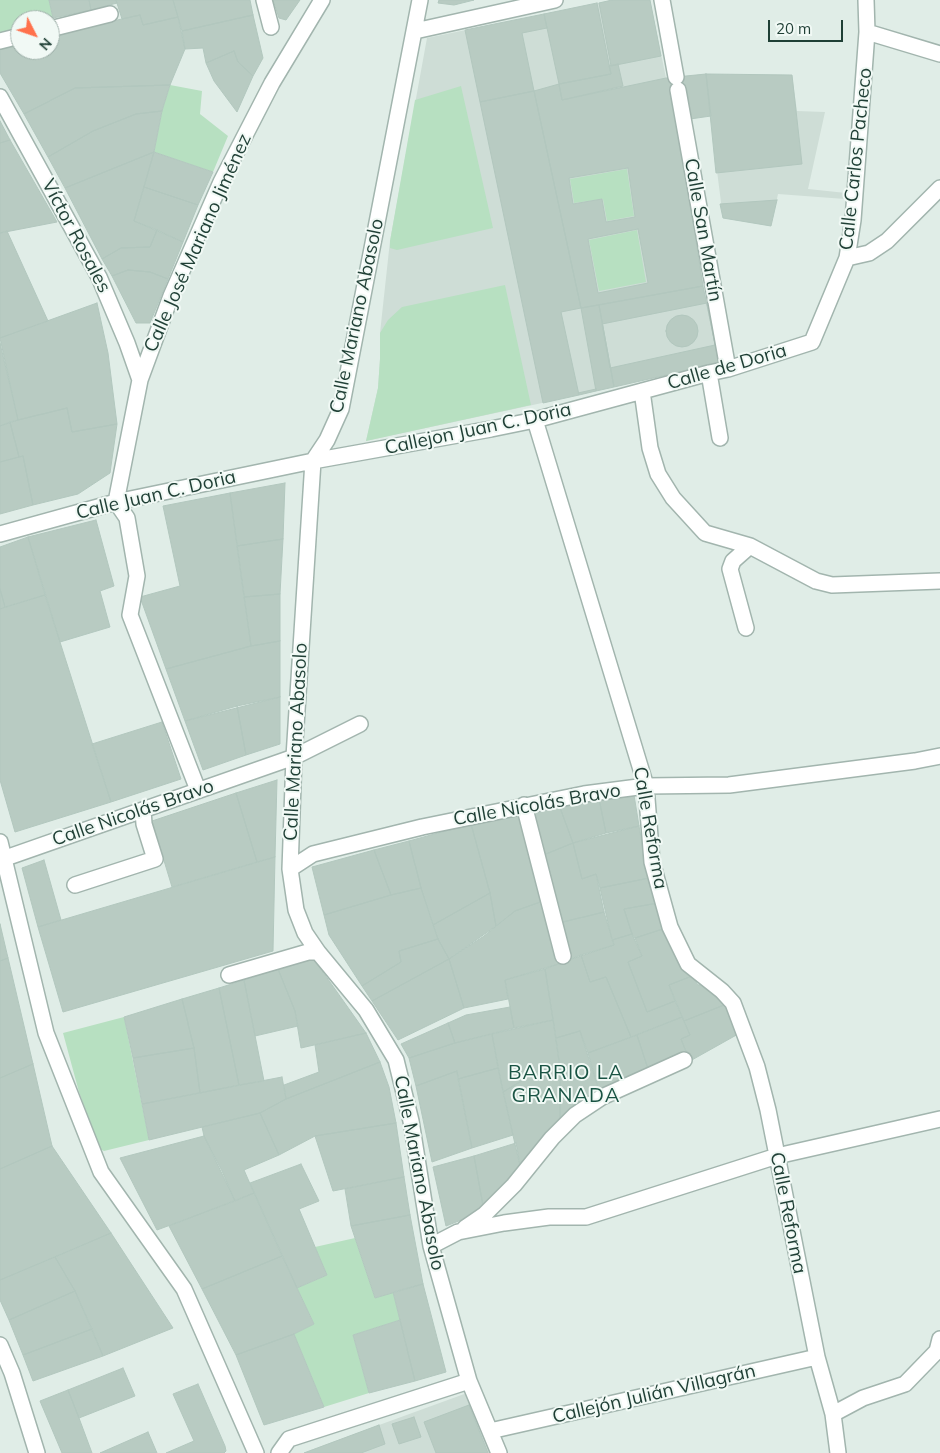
<!DOCTYPE html>
<html>
<head>
<meta charset="utf-8">
<style>
	body { margin:0 }
	#map { position:relative; width:940px; height:1453px; overflow:hidden; background:#e0ede7; font-family:Mulish,sans-serif }
	canvas { display:block }
	.north { position:absolute; left:10px; top:10px; width:50px; height:50px; box-sizing:border-box; background:#f1f9f5; border:1px solid #9dafa8; border-radius:50%; rotate:131deg; font-size:14px; font-weight:700; line-height:20px; text-align:center; color:#1f3f35 }
	.north::after { content:''; display:block; margin:auto; width:18px; height:22px; background:#ff714c; clip-path:polygon(50% 0,100% 100%,50% 72%,0 100%) }
	.scale { position:absolute; left:768px; top:20px; width:75px; height:22px; box-sizing:border-box; border:2px solid #1f3f35; border-top:0; padding-left:6px; font-size:15px; line-height:18px; white-space:nowrap; color:#1f3f35; -webkit-text-stroke:4px #f1f9f5; paint-order:stroke }
</style>
</head>
<body>
<div id="map">
<canvas width="940" height="1453"></canvas>
<div class="north">N</div>
<div class="scale">20 m</div>
</div>
<script>
const ctx = document.querySelector('canvas').getContext('2d');
ctx.lineJoin = 'round';
function paint(path, color) { ctx.fillStyle = color; ctx.fill(path, 'evenodd'); }
const poly = rows => new Path2D(rows.map(r => 'M' + r).join(''));
function trace(path, color, width, dash) { ctx.strokeStyle = color; ctx.lineWidth = width; ctx.lineCap = dash ? 'butt' : 'round'; ctx.setLineDash(dash || []); ctx.stroke(path); }
function drawText(font, color, halo, rows, align = 'center') {
  ctx.font = font + ' Mulish,sans-serif'; ctx.lineWidth = 4; ctx.setLineDash([]); ctx.textBaseline = 'middle'; ctx.strokeStyle = halo; ctx.fillStyle = color; for (const [text, x, y, turn = 0] of rows) {
    ctx.save(); ctx.translate(x, y); ctx.rotate((+turn || 0) * Math.PI / 180); ctx.textAlign = isNaN(turn) ? turn : align; if (halo) ctx.strokeText(text, 0, 0); ctx.fillText(text, 0, 0); ctx.restore();
  }
}
paint(poly([
	[612,0,650,0,666,78,706,74,792,75,797,111,825,112,808,189,846,193,845,199,778,194,771,226,723,218,710,116,690,119,686,89,673,91,703,286,719,363,579,395,366,441,378,388,380,359,380,333,390,241,427,38],
	[467,1393,491,1453,304,1453,305,1452]
]), '#ceddd6');
paint(poly([
	[0,0,49,0,53,18,45,20,20,20,20,27,0,33],
	[170,85,202,91,200,114,228,136,213,172,154,152,162,111],
	[461,86,493,228,397,250,390,248,390,241,415,100],
	[627,169,634,216,607,221,603,199,574,203,570,179],
	[637,230,646,282,599,291,589,240],
	[505,285,531,405,366,441,378,388,380,359,380,333,388,320,402,307],
	[124,1017,149,1140,104,1151,100,1149,79,1092,63,1033],
	[355,1238,375,1298,393,1292,400,1320,353,1335,369,1393,324,1407,294,1334,314,1324,297,1288,327,1275,315,1247]
]), '#b7e0c1');
const building = poly([
	[49,0,89,0,91,10,53,18,49,0],
	[89,0,116,0,117,3,91,10,89,0],
	[116,0,173,0,178,17,143,25,140,15,122,19,116,0],
	[173,0,250,0,253,15,182,31,173,0],
	[273,0,300,0,286,20,279,18,273,0],
	[439,0,474,0,454,5,438,3,439,0],
	[612,0,650,0,661,56,611,66,599,3,612,0],
	[597,3,611,74,559,84,544,14,597,3],
	[544,14,547,28,522,33,534,91,480,102,465,30,544,14],
	[140,15,143,25,178,17,185,49,170,85,75,88,24,114,0,73,0,46,20,42,20,50,50,50,50,35,140,15],
	[253,15,263,58,253,76,238,62,234,51,206,63,203,48,185,49,182,31,253,15],
	[234,51,238,62,253,76,237,112,214,81,206,63,234,51],
	[618,64,623,86,562,100,559,84,611,74,609,66,618,64],
	[706,74,711,116,690,119,686,89,673,91,703,286,581,308,534,91,559,84,562,100,666,78,706,74],
	[628,168,635,217,606,222,602,199,573,204,569,178,628,168],
	[638,229,648,283,598,293,588,239,638,229],
	[706,74,792,75,802,164,716,173,706,74],
	[170,85,162,111,136,114,93,131,48,157,24,114,75,88,170,85],
	[534,91,581,308,561,312,579,395,543,403,480,102,534,91],
	[162,111,154,152,65,188,48,157,93,131,136,114,162,111],
	[0,121,10,140,0,143,0,121],
	[10,140,57,222,0,233,0,143,10,140],
	[154,152,134,221,157,230,150,247,121,248,102,259,65,188,154,152],
	[154,152,213,172,198,205,144,187,154,152],
	[144,187,198,205,183,242,134,221,144,187],
	[777,200,771,226,723,218,720,204,777,200],
	[157,230,183,242,168,279,150,272,128,270,112,276,102,259,121,248,150,247,157,230],
	[7,231,48,321,0,338,0,233,7,231],
	[128,270,150,272,168,279,150,323,136,323,112,276,128,270],
	[703,286,719,363,614,387,599,305,703,286],
	[97,303,108,353,117,424,72,432,67,408,18,420,0,338,97,303],
	[707,303,715,345,610,368,602,324,707,303],
	[599,305,614,387,596,391,581,308,599,305],
	'666 331a16 16 0 1 1 32 0a16 16 0 1 1-32 0Z',
	[0,343,18,420,0,426,0,343],
	[596,389,596,391,579,395,578,393,596,389],
	[67,408,72,432,117,424,110,473,78,494,33,505,23,456,19,457,10,422,67,408],
	[10,422,19,457,0,462,0,426,10,422],
	[23,456,33,505,0,514,0,462,23,456],
	[285,483,283,539,237,546,230,493,285,483],
	[230,493,251,646,166,669,140,597,180,586,163,506,230,493],
	[96,520,114,586,100,591,110,627,60,642,28,537,96,520],
	[28,537,45,595,5,607,0,589,0,547,28,537],
	[283,539,280,594,244,597,237,546,283,539],
	[0,589,5,607,0,609,0,589],
	[280,594,280,641,251,646,244,597,280,594],
	[45,595,111,802,15,832,0,780,0,609,45,595],
	[280,641,280,697,185,721,166,669,251,646,280,641],
	[280,697,280,744,246,755,237,706,280,697],
	[237,706,246,755,203,770,185,721,237,706],
	[162,722,181,779,111,802,92,744,162,722],
	[277,780,275,857,257,862,236,793,277,780],
	[236,793,257,862,172,887,152,821,236,793],
	[634,795,639,826,606,833,599,799,634,795],
	[599,799,606,833,573,843,559,805,599,799],
	[559,805,573,843,541,856,529,809,559,805],
	[521,810,546,900,515,911,496,926,490,893,471,824,521,810],
	[471,824,490,893,433,925,421,888,409,841,471,824],
	[639,826,646,866,649,878,600,888,596,874,582,879,573,843,639,826],
	[409,841,421,888,391,895,374,850,409,841],
	[573,843,582,879,596,874,604,912,559,923,541,856,573,843],
	[374,850,391,895,324,915,312,867,374,850],
	[275,857,273,951,63,1012,38,927,275,857],
	[44,860,61,920,38,927,22,868,44,860],
	[649,878,658,903,624,909,632,934,612,940,600,888,649,878],
	[421,888,438,939,399,951,401,962,362,986,329,935,324,915,391,895,421,888],
	[490,893,496,926,449,959,438,939,433,925,490,893],
	[546,900,562,963,505,980,508,999,464,1008,449,959,484,936,515,911,546,900],
	[658,903,666,928,635,938,632,934,624,909,658,903],
	[604,912,614,945,569,960,559,923,604,912],
	[0,924,8,958,0,961,0,924],
	[666,928,692,976,669,985,675,1001,647,1012,628,962,642,956,635,938,666,928],
	[632,934,642,956,628,962,647,1012,675,1001,682,1017,631,1037,606,977,590,982,581,955,614,945,612,940,632,934],
	[438,939,449,959,372,1001,362,986,401,962,399,951,438,939],
	[581,955,590,982,606,977,631,1037,588,1053,580,1031,556,1038,545,969,581,955],
	[8,958,33,1064,0,1078,0,961,8,958],
	[313,958,366,1033,301,1048,295,1011,278,969,313,958],
	[449,959,464,1008,398,1040,372,1001,449,959],
	[278,969,295,1011,298,1026,255,1036,244,980,278,969],
	[545,969,553,1020,514,1028,505,980,545,969],
	[692,976,698,985,710,983,729,1003,684,1021,669,985,692,976],
	[244,980,264,1081,239,1085,219,988,244,980],
	[219,988,239,1085,200,1093,194,1048,182,999,219,988],
	[182,999,194,1048,133,1058,124,1017,182,999],
	[729,1003,740,1033,690,1061,681,1039,690,1035,684,1021,729,1003],
	[510,1007,514,1028,455,1043,448,1023,466,1015,510,1007],
	[682,1017,690,1035,681,1039,687,1054,649,1072,637,1035,682,1017],
	[553,1020,560,1068,540,1070,503,1092,492,1034,553,1020],
	[448,1023,455,1043,409,1058,401,1044,448,1023],
	[580,1031,600,1094,560,1126,560,1068,556,1038,580,1031],
	[366,1033,380,1062,286,1099,284,1085,319,1072,315,1045,366,1033],
	[492,1034,498,1068,458,1079,457,1071,416,1086,409,1058,455,1043,492,1034],
	[637,1035,649,1072,600,1094,588,1053,637,1035],
	[194,1048,200,1093,142,1104,133,1058,194,1048],
	[380,1062,389,1087,396,1123,315,1136,279,1155,260,1113,286,1099,380,1062],
	[33,1064,52,1146,0,1169,0,1078,33,1064],
	[498,1068,513,1135,472,1148,458,1079,498,1068],
	[560,1068,560,1126,521,1170,503,1092,540,1070,560,1068],
	[457,1071,472,1148,432,1162,416,1086,457,1071],
	[282,1077,286,1099,260,1113,149,1140,142,1104,282,1077],
	[260,1113,279,1155,244,1170,254,1193,235,1201,204,1136,202,1127,260,1113],
	[396,1123,404,1177,333,1191,315,1136,396,1123],
	[204,1136,222,1171,235,1201,157,1230,120,1158,204,1136],
	[516,1143,521,1170,484,1211,474,1156,516,1143],
	[52,1146,111,1233,0,1280,0,1169,52,1146],
	[474,1156,484,1211,446,1226,433,1167,474,1156],
	[301,1164,319,1201,299,1209,327,1275,297,1288,250,1183,301,1164],
	[404,1177,410,1215,351,1226,345,1189,404,1177],
	[254,1193,282,1256,202,1289,169,1226,254,1193],
	[410,1215,423,1284,375,1298,351,1226,410,1215],
	[111,1233,173,1328,103,1356,75,1291,55,1257,111,1233],
	[282,1256,314,1324,294,1334,236,1355,202,1289,282,1256],
	[55,1257,75,1291,9,1320,0,1300,0,1280,55,1257],
	[423,1284,446,1372,415,1381,393,1292,423,1284],
	[75,1291,92,1329,23,1355,9,1320,75,1291],
	[400,1320,415,1381,369,1393,353,1335,400,1320],
	[92,1329,103,1356,33,1381,23,1355,92,1329],
	[294,1334,324,1407,264,1425,236,1355,294,1334],
	[123,1368,135,1396,79,1418,68,1390,123,1368],
	[198,1384,225,1446,226,1451,224,1453,166,1453,194,1441,173,1394,198,1384],
	[68,1390,79,1418,92,1453,62,1453,40,1401,68,1390],
	[469,1405,488,1453,436,1453,424,1422,469,1405],
	[414,1417,421,1437,399,1444,392,1424,414,1417],
	[379,1425,385,1444,361,1453,304,1453,379,1425],
	[148,1432,157,1453,100,1453,148,1432]
]);
paint(building, '#b8cbc2');
trace(building, '#b2c7be', 1);
const minor = poly([
	[264,0,271,27],
	[420,0,341,409,327,440,313,461,294,757,290,869,296,910,305,933,318,952,366,1010,396,1060,411,1121,431,1246,469,1381,499,1453],
	[662,0,676,77],
	[50,29,110,14],
	[415,31,555,0],
	[867,32,940,54],
	[0,41,20,36],
	[678,90,728,369],
	[0,97,99,277,127,343,140,380],
	[847,258,869,253,887,241,940,188],
	[709,373,720,438],
	[642,391,650,448,658,474,673,498,705,533,750,546,816,581,832,585,940,581],
	[535,420,646,786,652,862,670,927,688,964,722,991,733,1003,757,1067,768,1110,817,1357,833,1414,838,1453],
	[0,534,116,502,313,461,491,429,535,420,709,373,728,369,812,342,847,258,853,220,867,32,866,0],
	[746,628,730,569,733,561,750,546],
	[198,790,130,615,137,576,127,518,116,502,140,380,171,296,221,182,272,83,322,0],
	[524,805,563,956],
	[0,842,46,1033,101,1172,184,1289,256,1453],
	[0,860,294,757,360,724],
	[290,869,313,854,422,827,584,794,646,786,729,785,915,761,940,756],
	[75,885,155,859,144,824,143,810],
	[229,975,308,952,318,952],
	[465,1228,484,1215,514,1185,552,1138,575,1115,602,1097,684,1060],
	[431,1246,458,1232,504,1223,549,1217,586,1217,777,1156,940,1119],
	[0,1345,12,1373,37,1453],
	[833,1414,863,1398,905,1384,937,1351,940,1339],
	[490,1431,817,1357],
	[279,1453,289,1439,469,1381]
]);
trace(minor, '#a2b5ae', 18);
trace(minor, '#fff', 15);
drawText('19px', '#1f3f35', '#f1f9f5', [
	["Calle Carlos Pacheco",856,159,-84],
	["Calle San Martín",703,230,80],
	["Víctor Rosales",76,236,62],
	["Calle José Mariano Jiménez",198,243,-66],
	["Calle Mariano Abasolo",357,316,-78],
	["Calle de Doria",727,367,-16],
	["Callejon Juan C. Doria",478,429,-12],
	["Calle Juan C. Doria",156,495,-13],
	["Calle Mariano Abasolo",296,742,-87],
	["Calle Nicolás Bravo",537,805,-10],
	["Calle Nicolás Bravo",133,813,-19],
	["Calle Reforma",650,828,80],
	["Calle Mariano Abasolo",419,1173,79],
	["Calle Reforma",788,1213,79],
	["Callejón Julián Villagrán",654,1394,-13]
]);
ctx.letterSpacing = '1px';
drawText('20px', '#195343', '#f1f9f5', [
	["BARRIO LA",566,1073],
	["GRANADA",566,1096]
]);
ctx.letterSpacing = '0px';
</script>
</body>
</html>
